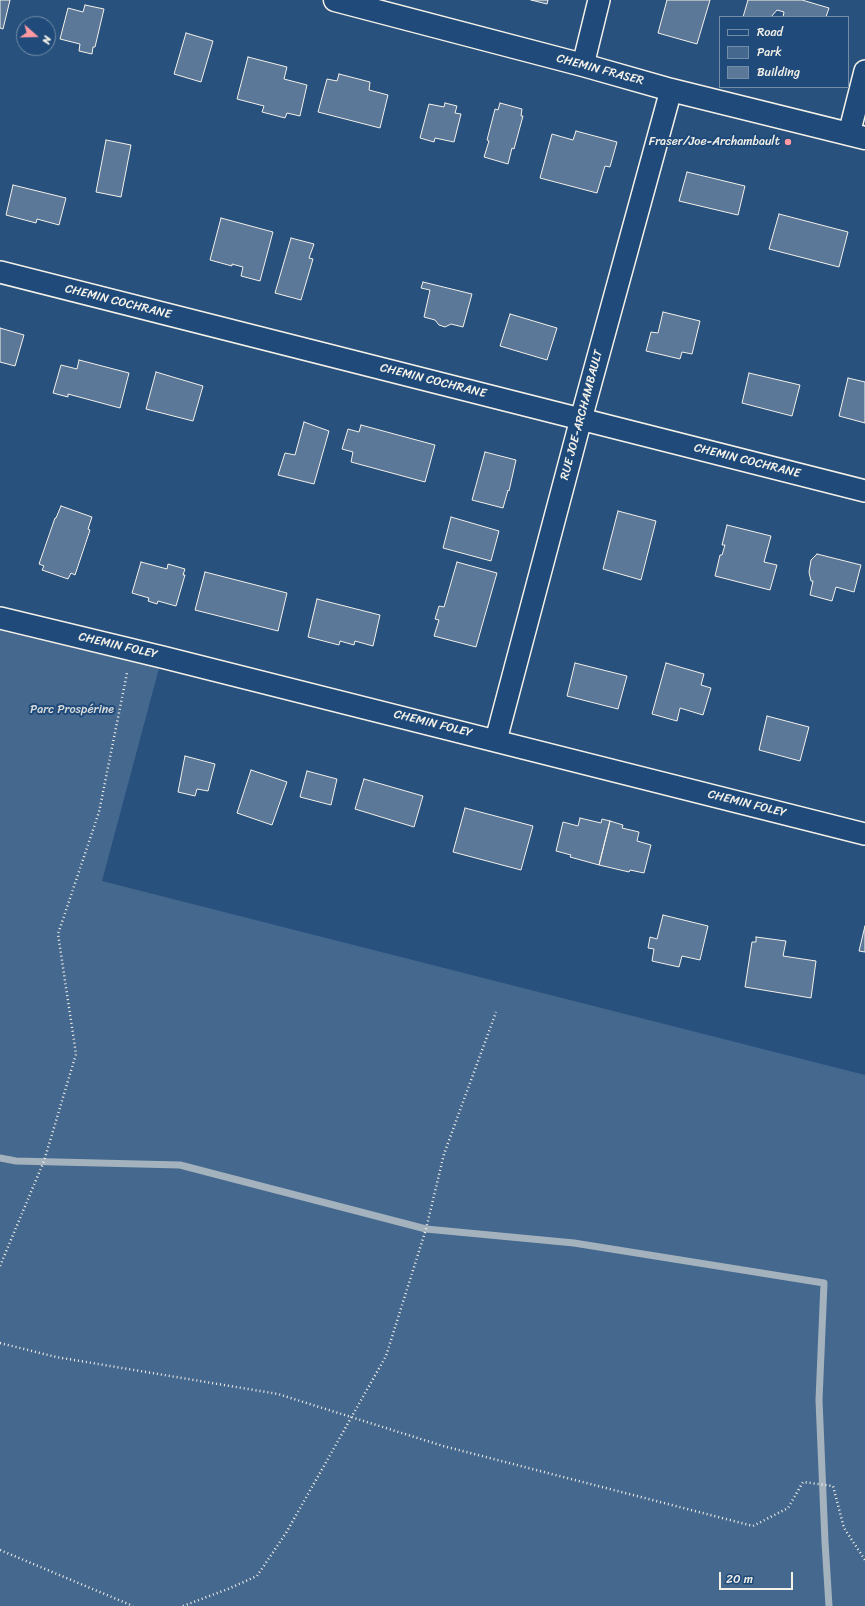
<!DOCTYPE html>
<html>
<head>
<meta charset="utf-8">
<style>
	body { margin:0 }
	#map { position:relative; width:865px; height:1606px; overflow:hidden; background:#28517e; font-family:Sriracha,sans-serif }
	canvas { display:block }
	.legend { position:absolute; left:719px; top:16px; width:130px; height:72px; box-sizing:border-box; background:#1f4a7a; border:1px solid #748da6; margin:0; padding:5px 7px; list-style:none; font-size:12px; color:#f4f1e8 }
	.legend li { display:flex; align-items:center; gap:8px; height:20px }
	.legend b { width:20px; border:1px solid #748da6 }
	.north { position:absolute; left:16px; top:16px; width:40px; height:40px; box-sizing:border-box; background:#1f4a7a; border:1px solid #748da6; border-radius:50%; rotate:110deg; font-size:11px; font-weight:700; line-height:16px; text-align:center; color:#f4f1e8 }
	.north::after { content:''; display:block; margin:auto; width:14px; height:18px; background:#ff9aa2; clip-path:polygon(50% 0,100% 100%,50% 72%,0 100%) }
	.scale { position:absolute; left:719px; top:1572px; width:74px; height:18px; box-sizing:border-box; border:2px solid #f4f1e8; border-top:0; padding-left:5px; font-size:12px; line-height:14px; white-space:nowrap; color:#f4f1e8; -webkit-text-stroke:3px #1f4a7a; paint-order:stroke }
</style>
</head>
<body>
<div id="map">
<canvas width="865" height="1606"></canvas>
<ul class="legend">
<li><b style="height:5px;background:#1f4a7a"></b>Road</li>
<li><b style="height:11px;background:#45688e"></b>Park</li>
<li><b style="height:11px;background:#5b7899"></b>Building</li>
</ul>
<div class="north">N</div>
<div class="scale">20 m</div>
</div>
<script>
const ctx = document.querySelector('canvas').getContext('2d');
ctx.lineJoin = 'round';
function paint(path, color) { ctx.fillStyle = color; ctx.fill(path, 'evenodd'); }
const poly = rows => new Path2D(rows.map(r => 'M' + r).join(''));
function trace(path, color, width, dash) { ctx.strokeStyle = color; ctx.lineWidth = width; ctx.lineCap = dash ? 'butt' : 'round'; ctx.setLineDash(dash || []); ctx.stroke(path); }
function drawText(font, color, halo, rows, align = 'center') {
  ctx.font = font + ' Sriracha,sans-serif'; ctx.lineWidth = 4; ctx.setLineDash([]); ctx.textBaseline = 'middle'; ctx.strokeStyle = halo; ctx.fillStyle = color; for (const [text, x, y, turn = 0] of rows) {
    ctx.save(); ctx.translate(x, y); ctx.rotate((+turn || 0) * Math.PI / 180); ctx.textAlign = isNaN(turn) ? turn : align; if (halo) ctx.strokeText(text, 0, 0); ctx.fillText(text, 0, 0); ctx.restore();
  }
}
paint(poly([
	[0,618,162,657,102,881,865,1075,865,1606,0,1606]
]), '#45688e');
trace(poly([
	[0,1158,16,1161,180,1165,426,1229,574,1243,824,1283,819,1400,825,1542,829,1606]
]), '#a4b2be', 7);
const building = poly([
	[0,0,10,0,3,29,0,28,0,0],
	[531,0,548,0,547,4,531,0],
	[667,0,710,0,697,44,658,33,667,0],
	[748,0,802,0,829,8,826,17,783,17,784,12,777,10,771,17,743,17,748,0],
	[85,5,104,9,95,47,93,47,92,54,79,51,80,44,60,39,68,8,83,12,85,5],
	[186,33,213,41,201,82,174,74,186,33],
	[248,57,287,67,284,79,307,85,300,116,287,113,285,118,262,112,264,106,237,99,248,57],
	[339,74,370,82,369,90,388,95,380,128,318,112,327,79,337,81,339,74],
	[445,103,457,106,455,113,461,114,454,142,435,138,434,142,420,138,429,104,444,107,445,103],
	[500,103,522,109,521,116,523,116,514,149,512,148,508,164,484,157,489,141,487,140,495,109,498,110,500,103],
	[576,131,617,142,610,167,605,166,597,193,540,178,552,134,573,140,576,131],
	[106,140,131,145,121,197,96,192,106,140],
	[687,172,745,186,738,215,679,201,687,172],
	[13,185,66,198,59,225,37,219,36,223,6,215,13,185],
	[779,214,848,232,839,267,769,249,779,214],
	[221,218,273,232,260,281,241,276,243,267,232,264,232,266,210,260,221,218],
	[291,238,314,244,309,258,313,259,301,300,275,293,291,238],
	[423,282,472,294,463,327,451,324,445,327,439,325,435,320,424,317,430,290,421,288,423,282],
	[663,312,700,321,692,354,682,352,680,359,646,351,651,332,658,333,663,312],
	[510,314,557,328,547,360,500,346,510,314],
	[0,328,24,335,15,366,0,362,0,328],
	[79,360,129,373,120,408,68,394,68,397,53,393,61,365,77,369,79,360],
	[156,372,203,386,193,421,146,409,156,372],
	[749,373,800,385,792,416,742,403,749,373],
	[848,378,865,382,865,423,839,416,848,378],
	[304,422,329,431,314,484,278,475,285,453,295,455,304,422],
	[361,425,435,445,425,482,351,462,353,452,342,449,348,429,359,432,361,425],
	[485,452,516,460,509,491,508,490,503,508,472,500,485,452],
	[61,506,92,517,88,529,90,530,75,575,71,573,68,579,42,570,44,566,39,564,55,518,56,518,61,506],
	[618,511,656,521,641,580,603,569,618,511],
	[451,517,499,531,491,561,443,548,451,517],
	[727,525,771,536,764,562,777,565,770,590,715,576,720,555,722,555,725,545,722,545,727,525],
	[817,554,861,565,854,592,836,587,832,601,810,595,813,581,811,581,809,572,811,560,817,554],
	[141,562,167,569,168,564,185,569,183,575,185,575,176,606,158,601,157,604,148,601,149,598,132,593,141,562],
	[457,562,497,573,476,647,434,636,439,620,435,619,439,606,444,607,457,562],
	[205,572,287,593,278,631,195,610,205,572],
	[317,599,380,615,373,646,355,641,354,645,340,641,339,645,308,637,317,599],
	[575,663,627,676,618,709,567,696,575,663],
	[666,663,704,674,701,685,711,688,703,715,680,708,677,721,652,714,666,663],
	[767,716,809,727,800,761,759,750,767,716],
	[185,756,215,764,208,791,197,789,195,796,178,792,185,756],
	[251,770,287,782,272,825,237,813,251,770],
	[307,771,337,779,331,805,300,797,307,771],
	[364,779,423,796,414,827,355,809,364,779],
	[465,808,533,826,521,870,453,852,465,808],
	[580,818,601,823,602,819,610,821,599,865,570,857,571,855,556,851,563,822,578,826,580,818],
	[610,821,623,825,622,828,639,832,637,841,651,845,644,873,630,870,629,872,599,865,610,821],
	[663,915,708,926,700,960,682,956,679,967,652,961,654,949,648,948,650,937,657,939,663,915],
	[865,926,865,952,859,951,865,926],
	[756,937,786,941,783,956,816,961,811,998,745,987,752,942,756,942,756,937]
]);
paint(building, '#5b7899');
trace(building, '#f4f1e8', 1);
const minor = poly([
	[583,65,599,0],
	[849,134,865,71],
	[0,272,865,491],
	[0,618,162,657,865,834],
	[496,740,581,419,671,90]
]);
const tertiary = poly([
	[335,0,583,65,671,90,865,138]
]);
trace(minor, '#f4f1e8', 24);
trace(tertiary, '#f4f1e8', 25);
trace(poly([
	[0,1266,44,1161,76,1054,58,934,99,812,127,673],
	[0,1343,56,1357,278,1394,443,1446,753,1526,788,1508,803,1482,833,1486,844,1528,865,1560],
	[0,1550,133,1606],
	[183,1606,228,1589,257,1576,286,1533,386,1356,426,1229,444,1154,496,1012]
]), '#f4f1e8', 2.5, [1, 3]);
trace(minor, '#1f4a7a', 21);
trace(tertiary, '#1f4a7a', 22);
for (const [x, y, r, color] of [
	[788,142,4,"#ff9aa2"]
]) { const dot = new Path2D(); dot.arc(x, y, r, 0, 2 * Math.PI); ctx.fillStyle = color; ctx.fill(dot); trace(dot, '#1f4a7a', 1.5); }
drawText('12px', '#f4f1e8', '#1f4a7a', [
	["CHEMIN FRASER",600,70,15],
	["CHEMIN COCHRANE",118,302,14],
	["CHEMIN COCHRANE",433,381,14],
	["RUE JOE-ARCHAMBAULT",582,415,-75],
	["CHEMIN COCHRANE",747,461,14],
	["CHEMIN FOLEY",118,646,13],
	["CHEMIN FOLEY",433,724,14],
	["CHEMIN FOLEY",747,804,14]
]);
drawText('12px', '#f4f1e8', '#1f4a7a', [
	["Fraser/Joe-Archambault",780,142]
], 'right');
drawText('12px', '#dadcda', '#1f4a7a', [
	["Parc Prospérine",72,710]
]);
</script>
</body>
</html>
